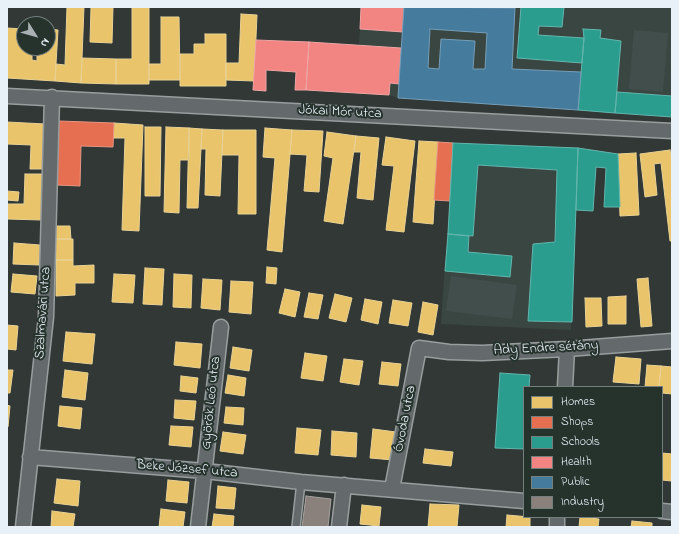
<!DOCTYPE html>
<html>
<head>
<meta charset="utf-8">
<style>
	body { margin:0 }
	#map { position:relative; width:679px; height:534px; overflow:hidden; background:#313835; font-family:"Indie Flower",sans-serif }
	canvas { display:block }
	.frame { position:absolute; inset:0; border:8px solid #e8f1f8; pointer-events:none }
	.legend { position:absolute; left:523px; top:386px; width:140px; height:132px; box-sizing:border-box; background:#26332d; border:1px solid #747f7e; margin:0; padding:5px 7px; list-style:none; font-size:12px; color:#e8f1f8 }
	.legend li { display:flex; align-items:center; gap:8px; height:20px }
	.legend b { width:20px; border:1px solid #747f7e }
	.north { position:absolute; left:16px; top:16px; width:40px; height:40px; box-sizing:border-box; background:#26332d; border:1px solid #747f7e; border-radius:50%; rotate:127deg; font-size:11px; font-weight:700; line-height:16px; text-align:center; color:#e8f1f8 }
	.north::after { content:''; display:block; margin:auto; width:14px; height:18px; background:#a8b0b4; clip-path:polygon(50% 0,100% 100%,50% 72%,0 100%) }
</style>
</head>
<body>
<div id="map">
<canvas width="679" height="534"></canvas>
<div class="frame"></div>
<ul class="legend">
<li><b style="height:11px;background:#e9c46a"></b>Homes</li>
<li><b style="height:11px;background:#e76f51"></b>Shops</li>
<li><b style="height:11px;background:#2a9d8f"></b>Schools</li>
<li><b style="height:11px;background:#f28482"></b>Health</li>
<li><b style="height:11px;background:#457b9d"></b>Public</li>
<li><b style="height:11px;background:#8a817c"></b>Industry</li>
</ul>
<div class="north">N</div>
</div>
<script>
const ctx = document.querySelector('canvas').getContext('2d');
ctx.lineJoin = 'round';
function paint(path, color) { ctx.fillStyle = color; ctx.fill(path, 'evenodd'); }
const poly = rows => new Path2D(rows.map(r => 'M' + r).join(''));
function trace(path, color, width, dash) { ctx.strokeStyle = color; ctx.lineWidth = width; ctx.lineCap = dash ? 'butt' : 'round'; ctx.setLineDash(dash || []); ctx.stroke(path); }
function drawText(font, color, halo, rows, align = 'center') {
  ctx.font = font + ' "Indie Flower",sans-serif'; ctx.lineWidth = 4; ctx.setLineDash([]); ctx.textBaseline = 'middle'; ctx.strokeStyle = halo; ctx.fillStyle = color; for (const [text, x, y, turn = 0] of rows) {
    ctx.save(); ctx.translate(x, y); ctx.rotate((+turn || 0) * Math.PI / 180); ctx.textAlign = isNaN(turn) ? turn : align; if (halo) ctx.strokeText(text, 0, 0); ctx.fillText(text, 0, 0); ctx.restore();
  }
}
paint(poly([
	[361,7,672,7,672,117,398,98,389,95,306,90,309,42,359,45],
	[453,143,578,148,571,330,441,324]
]), '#3a4641');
paint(poly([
	[634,30,668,33,663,92,629,89],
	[451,276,517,285,512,319,446,311]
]), '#424e4b');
const homes = poly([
	[67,7,84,7,81,83,55,81,56,64,65,65,67,7],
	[91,7,113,7,112,43,90,42,91,7],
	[132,7,149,7,149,84,116,84,116,59,132,59,132,7],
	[241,14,257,15,254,81,226,80,226,63,239,63,241,14],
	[161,17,179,17,180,80,149,80,149,64,161,64,161,17],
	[7,28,24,29,24,48,26,48,26,53,32,53,32,60,37,61,37,48,48,48,48,29,58,30,55,81,7,78,7,28],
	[205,34,226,34,226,86,180,86,180,54,194,54,194,44,205,44,205,34],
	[82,58,116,59,116,84,81,83,82,58],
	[7,122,45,124,43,169,30,169,31,145,7,144,7,122],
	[114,123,143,125,139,231,122,230,125,138,113,138,114,123],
	[145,127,161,127,160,196,145,196,145,127],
	[166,127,189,128,189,160,180,160,179,213,164,212,166,127],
	[189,128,202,129,198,208,187,208,189,128],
	[265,128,292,130,282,252,267,250,275,158,263,157,265,128],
	[202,129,223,130,220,196,205,195,206,149,201,149,202,129],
	[223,130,256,130,256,214,238,214,239,155,222,155,223,130],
	[292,130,323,131,319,192,304,191,307,155,290,154,292,130],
	[327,132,356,136,343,224,324,221,333,158,324,156,327,132],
	[356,136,379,138,373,200,357,198,361,152,354,152,356,136],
	[386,137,415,141,404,232,386,230,394,166,382,165,386,137],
	[419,141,438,142,433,224,413,222,419,141],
	[670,150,672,163,672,241,670,241,661,163,654,164,657,195,645,197,640,154,670,150],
	[636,153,639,215,620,216,618,154,636,153],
	[25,174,43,174,41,220,7,219,7,204,24,204,25,174],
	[7,191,19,192,18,201,7,200,7,191],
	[56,226,70,226,71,239,55,239,56,226],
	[55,239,73,239,73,260,56,260,55,239],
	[14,243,40,245,39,265,13,264,14,243],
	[56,260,73,260,73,266,94,265,94,283,75,283,75,295,56,296,56,260],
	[267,267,277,268,276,284,266,283,267,267],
	[145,268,164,269,162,305,143,304,145,268],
	[13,274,37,276,35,294,11,292,13,274],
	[114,274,135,275,133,303,112,302,114,274],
	[174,274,192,275,191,308,173,307,174,274],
	[648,278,652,326,641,327,637,279,648,278],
	[203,279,222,280,220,310,201,308,203,279],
	[231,281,253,282,251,314,229,312,231,281],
	[285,289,300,292,295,317,279,313,285,289],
	[309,293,323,295,318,319,304,317,309,293],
	[335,294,352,298,346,322,329,318,335,294],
	[626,296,626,324,608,324,608,297,626,296],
	[585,298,601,298,602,326,586,327,585,298],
	[365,299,382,302,378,324,361,320,365,299],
	[393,300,412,303,408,326,389,323,393,300],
	[423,302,438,305,433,335,418,332,423,302],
	[7,325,18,326,16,350,7,349,7,325],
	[66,332,95,334,92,364,63,361,66,332],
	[176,342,202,344,200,368,174,365,176,342],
	[233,347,252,350,249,371,230,368,233,347],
	[305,353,327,356,323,381,301,378,305,353],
	[616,357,641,359,639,384,613,382,616,357],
	[344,359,363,361,359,385,340,382,344,359],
	[382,362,401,364,398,386,379,384,382,362],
	[647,365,661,366,659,387,645,387,647,365],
	[661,366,672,367,672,394,662,393,662,387,659,387,661,366],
	[7,370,13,370,10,393,7,393,7,370],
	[65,370,88,373,85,400,62,397,65,370],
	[228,375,246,378,244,396,225,393,228,375],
	[181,376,198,378,196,393,180,391,181,376],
	[175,400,196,401,194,420,174,418,175,400],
	[7,405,10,406,8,427,7,427,7,405],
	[60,406,82,408,80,429,58,426,60,406],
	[226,407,244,408,243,425,224,423,226,407],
	[171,426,193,427,191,447,169,445,171,426],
	[297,428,321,430,318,455,295,453,297,428],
	[373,429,396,432,393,460,370,458,373,429],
	[332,431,357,433,356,457,331,455,332,431],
	[223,432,246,435,243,454,220,451,223,432],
	[425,449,453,452,451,466,423,463,425,449],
	[662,453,672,454,671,481,662,480,662,453],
	[57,479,80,481,78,506,54,503,57,479],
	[168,480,189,482,187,503,166,501,168,480],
	[218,486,236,488,234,509,216,508,218,486],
	[430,504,459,505,457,527,428,527,430,504],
	[362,505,381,507,379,526,360,524,362,505],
	[161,509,185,512,183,527,159,527,161,509],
	[52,511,75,514,73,527,51,527,52,511],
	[214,514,234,516,233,527,212,527,214,514],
	[507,515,530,517,530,527,506,527,507,515],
	[580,517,599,519,598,527,579,527,580,517],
	[632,521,652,523,652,527,631,527,632,521]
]);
paint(homes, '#e9c46a');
trace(homes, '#e9d295', 1);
const shops = poly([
	[59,121,114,123,113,147,81,146,80,186,56,185,59,121],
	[438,142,453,143,450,201,434,200,438,142]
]);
paint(shops, '#e76f51');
trace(shops, '#e79683', 1);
const schools = poly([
	[521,7,564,7,562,27,539,26,538,35,584,38,582,63,517,58,521,7],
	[583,29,601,30,600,38,621,41,615,113,578,110,584,38,583,29],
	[617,92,672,96,672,117,615,113,617,92],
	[453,143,578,148,572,322,528,321,533,244,555,242,557,170,478,165,473,236,448,234,453,143],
	[578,148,618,154,620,207,604,207,606,168,596,167,593,211,576,210,578,148],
	[448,234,469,236,468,252,512,256,510,277,445,271,448,234],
	[500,373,530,375,529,387,524,387,524,449,495,448,500,373]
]);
paint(schools, '#2a9d8f');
trace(schools, '#63b6ae', 1);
const health = poly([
	[361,7,404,7,403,32,360,29,361,7],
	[256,40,309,42,306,90,295,90,296,72,266,70,266,91,253,90,256,40],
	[309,42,401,48,399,84,390,83,389,95,306,90,309,42]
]);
paint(health, '#f28482');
trace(health, '#efa5a5', 1);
const public = poly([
	[404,7,515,8,512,69,581,72,578,110,398,98,404,7],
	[430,29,487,33,485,69,473,69,475,41,441,39,439,69,428,68,430,29]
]);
paint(public, '#457b9d');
trace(public, '#769eb8', 1);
const industry = poly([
	[306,496,331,499,328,527,302,527,306,496]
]);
paint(industry, '#8a817c');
trace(industry, '#a6a3a1', 1);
const service = poly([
	[296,527,301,482]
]);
const minor = poly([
	[7,96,672,131],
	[565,387,567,349],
	[30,457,205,471,301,482,524,501],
	[392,489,419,348,449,352,482,353,567,349,672,341],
	[662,511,672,512],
	[23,527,46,317,52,97],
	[198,527,221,327],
	[339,527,344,485],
	[557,527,557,517]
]);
trace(service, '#989d9e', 10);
trace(minor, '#989d9e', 17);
trace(service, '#646a6b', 7);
trace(minor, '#646a6b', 14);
drawText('14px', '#e8f1f8', '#26332d', [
	["Jókai Mór utca",340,113,3],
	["Szalmavári utca",44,313,-86],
	["Ady Endre sétány",546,349,-3],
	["Györök Leó utca",212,403,-84],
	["Óvoda utca",406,419,-79],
	["Beke József utca",187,470,5]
]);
</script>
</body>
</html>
